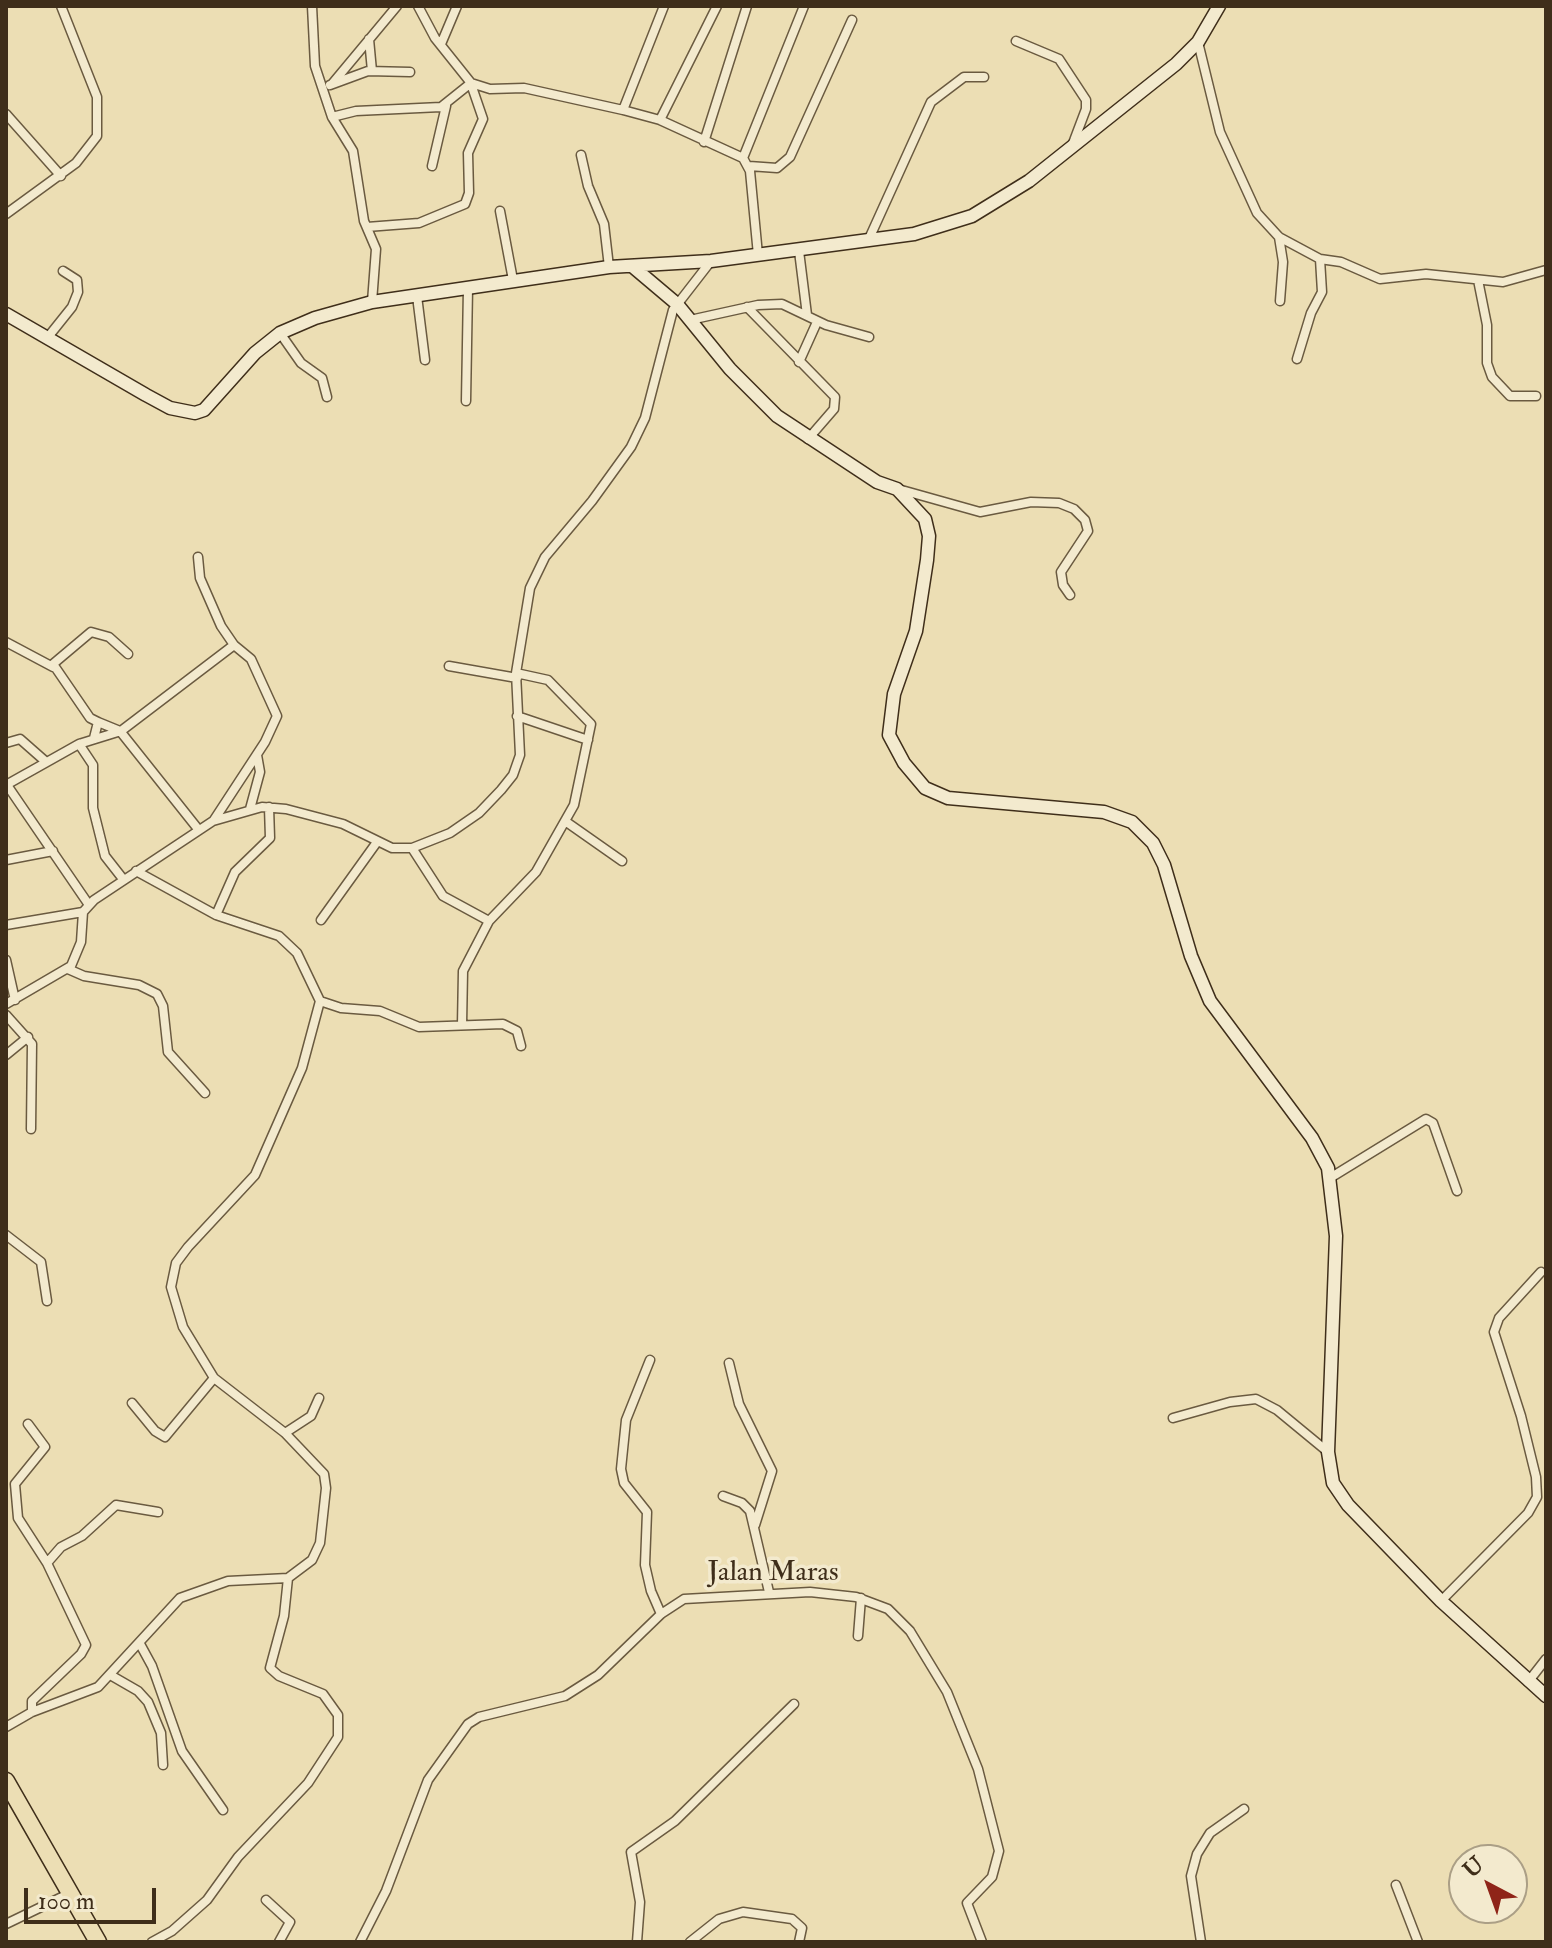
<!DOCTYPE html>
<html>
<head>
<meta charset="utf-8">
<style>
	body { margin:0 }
	#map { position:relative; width:1552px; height:1948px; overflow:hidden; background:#ecdeb4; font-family:"IM FELL Double Pica",serif }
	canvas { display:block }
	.frame { position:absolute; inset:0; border:8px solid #3f2e1a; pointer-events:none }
	.north { position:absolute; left:1448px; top:1844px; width:80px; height:80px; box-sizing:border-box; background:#f3eace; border:2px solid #ab9f86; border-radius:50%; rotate:319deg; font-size:22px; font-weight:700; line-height:32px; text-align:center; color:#3f2e1a }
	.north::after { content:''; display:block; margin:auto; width:28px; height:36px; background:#8f2418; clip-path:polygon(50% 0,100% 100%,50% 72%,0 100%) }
	.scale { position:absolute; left:24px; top:1888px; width:132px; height:36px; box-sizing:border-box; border:4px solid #3f2e1a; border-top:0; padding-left:10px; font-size:24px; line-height:28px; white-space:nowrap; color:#3f2e1a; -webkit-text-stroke:6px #f3eace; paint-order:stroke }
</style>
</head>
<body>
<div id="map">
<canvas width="1552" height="1948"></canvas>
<div class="frame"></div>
<div class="north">U</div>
<div class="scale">100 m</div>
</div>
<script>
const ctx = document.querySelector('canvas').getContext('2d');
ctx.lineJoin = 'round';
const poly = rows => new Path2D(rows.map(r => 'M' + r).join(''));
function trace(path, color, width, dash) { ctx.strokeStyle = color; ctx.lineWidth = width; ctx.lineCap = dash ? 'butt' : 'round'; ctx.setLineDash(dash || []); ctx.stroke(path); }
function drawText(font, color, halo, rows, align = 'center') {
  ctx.font = font + ' "IM FELL Double Pica",serif'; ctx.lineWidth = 7; ctx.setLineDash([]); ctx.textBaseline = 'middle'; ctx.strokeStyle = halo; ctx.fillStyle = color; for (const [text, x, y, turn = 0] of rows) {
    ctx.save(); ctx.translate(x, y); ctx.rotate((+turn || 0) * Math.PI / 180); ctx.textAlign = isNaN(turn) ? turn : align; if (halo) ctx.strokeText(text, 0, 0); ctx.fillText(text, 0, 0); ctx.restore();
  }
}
const street = poly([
	[312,6,315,66,332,117,353,151,364,221,376,249,372,302],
	[369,39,372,71],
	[1016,41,1059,59,1086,100,1086,109,1072,146],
	[1198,42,1220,132,1257,213,1279,237,1320,259,1341,262,1380,279,1426,274,1503,282,1546,270],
	[441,44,457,6],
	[471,83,490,89,524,88,623,110,660,120,743,158,750,171,758,255],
	[332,84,397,6],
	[330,85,368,71,410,72],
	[623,110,664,6],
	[6,114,61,176],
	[332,117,356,111,441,107,471,83,435,38,418,6],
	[660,120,717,6],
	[704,142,747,6],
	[581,155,588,186,604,224,609,267],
	[743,158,804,6],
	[432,166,446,106],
	[749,166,777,168,790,157,852,20],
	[500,211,513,280],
	[6,214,76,163,97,136,97,97,61,6],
	[367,227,419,223,465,204,469,193,468,153,483,119,471,84],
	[1279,237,1283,262,1280,301],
	[868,241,931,102,964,77,984,77],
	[799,251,807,315],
	[1478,280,1487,325,1487,363,1492,377,1510,396,1536,396],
	[417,296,425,360],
	[747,307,835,397,834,409,808,439],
	[690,320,758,305,782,304,826,325,869,337],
	[280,333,301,363,322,378,327,397],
	[48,337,72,307,78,292,77,280,63,271],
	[1297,359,1311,313,1322,292,1320,259],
	[799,362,817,322],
	[466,401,468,288],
	[898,489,980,512,1031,502,1059,503,1074,509,1085,520,1088,531,1061,572,1063,585,1070,595],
	[198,557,200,578,221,626,234,645,251,659,277,716,265,742,214,820],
	[6,642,53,667],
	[449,666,517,678],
	[517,716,588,740],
	[98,722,120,731,198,829],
	[94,738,98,722,90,718,53,664,91,632,109,637,128,654],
	[6,743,20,739,45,761],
	[79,744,93,765,93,808,105,856,123,879],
	[6,785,79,744,121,731,234,645],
	[7,785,89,905],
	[250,809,260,772,257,755],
	[565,821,622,861],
	[412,848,443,896,489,921],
	[6,860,53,851],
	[216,915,235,872,270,838,269,807],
	[321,920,377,842],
	[6,925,83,912],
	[6,960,15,1000],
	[68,969,84,976,139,985,157,994,163,1006,168,1052,205,1093],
	[320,1001,341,1008,380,1011,419,1027,503,1024,517,1031,521,1046],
	[6,1004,71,966,81,942,83,912,94,900,213,821,262,807,286,809,343,824,392,848,412,848,450,833,479,813,501,790,513,775,520,755,516,673,530,588,545,557,592,501,631,447,645,418,673,310,711,261],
	[6,1015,32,1044,31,1129],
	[462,1025,463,971,489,921,536,872,574,805,591,724,548,680,516,673],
	[6,1055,28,1037],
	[1330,1178,1426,1119,1433,1123,1457,1191],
	[6,1235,41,1262,47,1301],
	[650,1360,626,1420,621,1469,624,1483,647,1512,645,1565,651,1591,661,1614],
	[729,1363,739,1404,772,1471,755,1525],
	[132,1403,155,1431,165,1437,214,1378],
	[1173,1418,1230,1402,1256,1399,1277,1410,1328,1452],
	[28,1424,45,1447,15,1484,18,1518,47,1563,86,1645,81,1654,32,1701,32,1712],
	[285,1433,311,1416,319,1398],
	[723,1496,742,1503,750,1511,769,1592],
	[47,1563,61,1547,82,1536,116,1505,158,1512],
	[1441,1601,1528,1513,1537,1497,1536,1477,1521,1416,1494,1332,1499,1318,1541,1272],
	[858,1636,861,1598],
	[140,1644,152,1666,182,1751,223,1810],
	[112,1676,138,1691,148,1702,161,1733,163,1765],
	[1528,1682,1546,1659],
	[6,1727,32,1712,98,1687,180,1598,228,1581,288,1578,312,1560,320,1543,326,1488,324,1474,285,1433,214,1378,183,1327,171,1287,176,1263,188,1247,255,1175,302,1068,320,1001,297,953,279,936,216,915,136,871],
	[1396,1885,1418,1942],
	[266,1900,290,1922,279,1942],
	[6,1924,64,1896],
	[152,1942,172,1931,207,1900,238,1857,308,1783,338,1737,338,1715,323,1694,279,1676,270,1668,284,1616,288,1578],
	[360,1942,386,1891,428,1780,468,1724,479,1717,565,1696,598,1675,661,1614,684,1599,810,1592,856,1597,888,1609,910,1631,947,1692,978,1769,999,1851,992,1877,967,1903,982,1942],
	[637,1942,640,1902,631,1852,675,1821,794,1704],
	[690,1942,719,1919,743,1912,792,1919,802,1928,799,1942],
	[1201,1942,1191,1876,1197,1854,1210,1833,1244,1809]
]);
const secondary = poly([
	[632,266,677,304,730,369,777,416,877,482,897,489,925,519,929,536,927,560,916,631,894,694,889,735,904,763,925,788,948,798,1104,812,1132,822,1153,843,1164,865,1191,956,1210,1001,1312,1138,1328,1168,1336,1236,1328,1452,1333,1483,1348,1505,1441,1601,1546,1696],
	[6,314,146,395,170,408,195,413,204,410,255,353,280,333,315,318,372,302,609,267,711,261,914,234,972,216,1029,181,1176,64,1198,42,1219,6]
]);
const highway = poly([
	[6,1781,98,1942]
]);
trace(street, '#6a5a40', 11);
trace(secondary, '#3f2e1a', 15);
trace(highway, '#3f2e1a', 19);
trace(street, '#f3eace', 8);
trace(secondary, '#f3eace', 12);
trace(highway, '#ecdeb4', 16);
drawText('28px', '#3f2e1a', '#f3eace', [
	["Jalan Maras",773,1574]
]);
</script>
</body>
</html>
